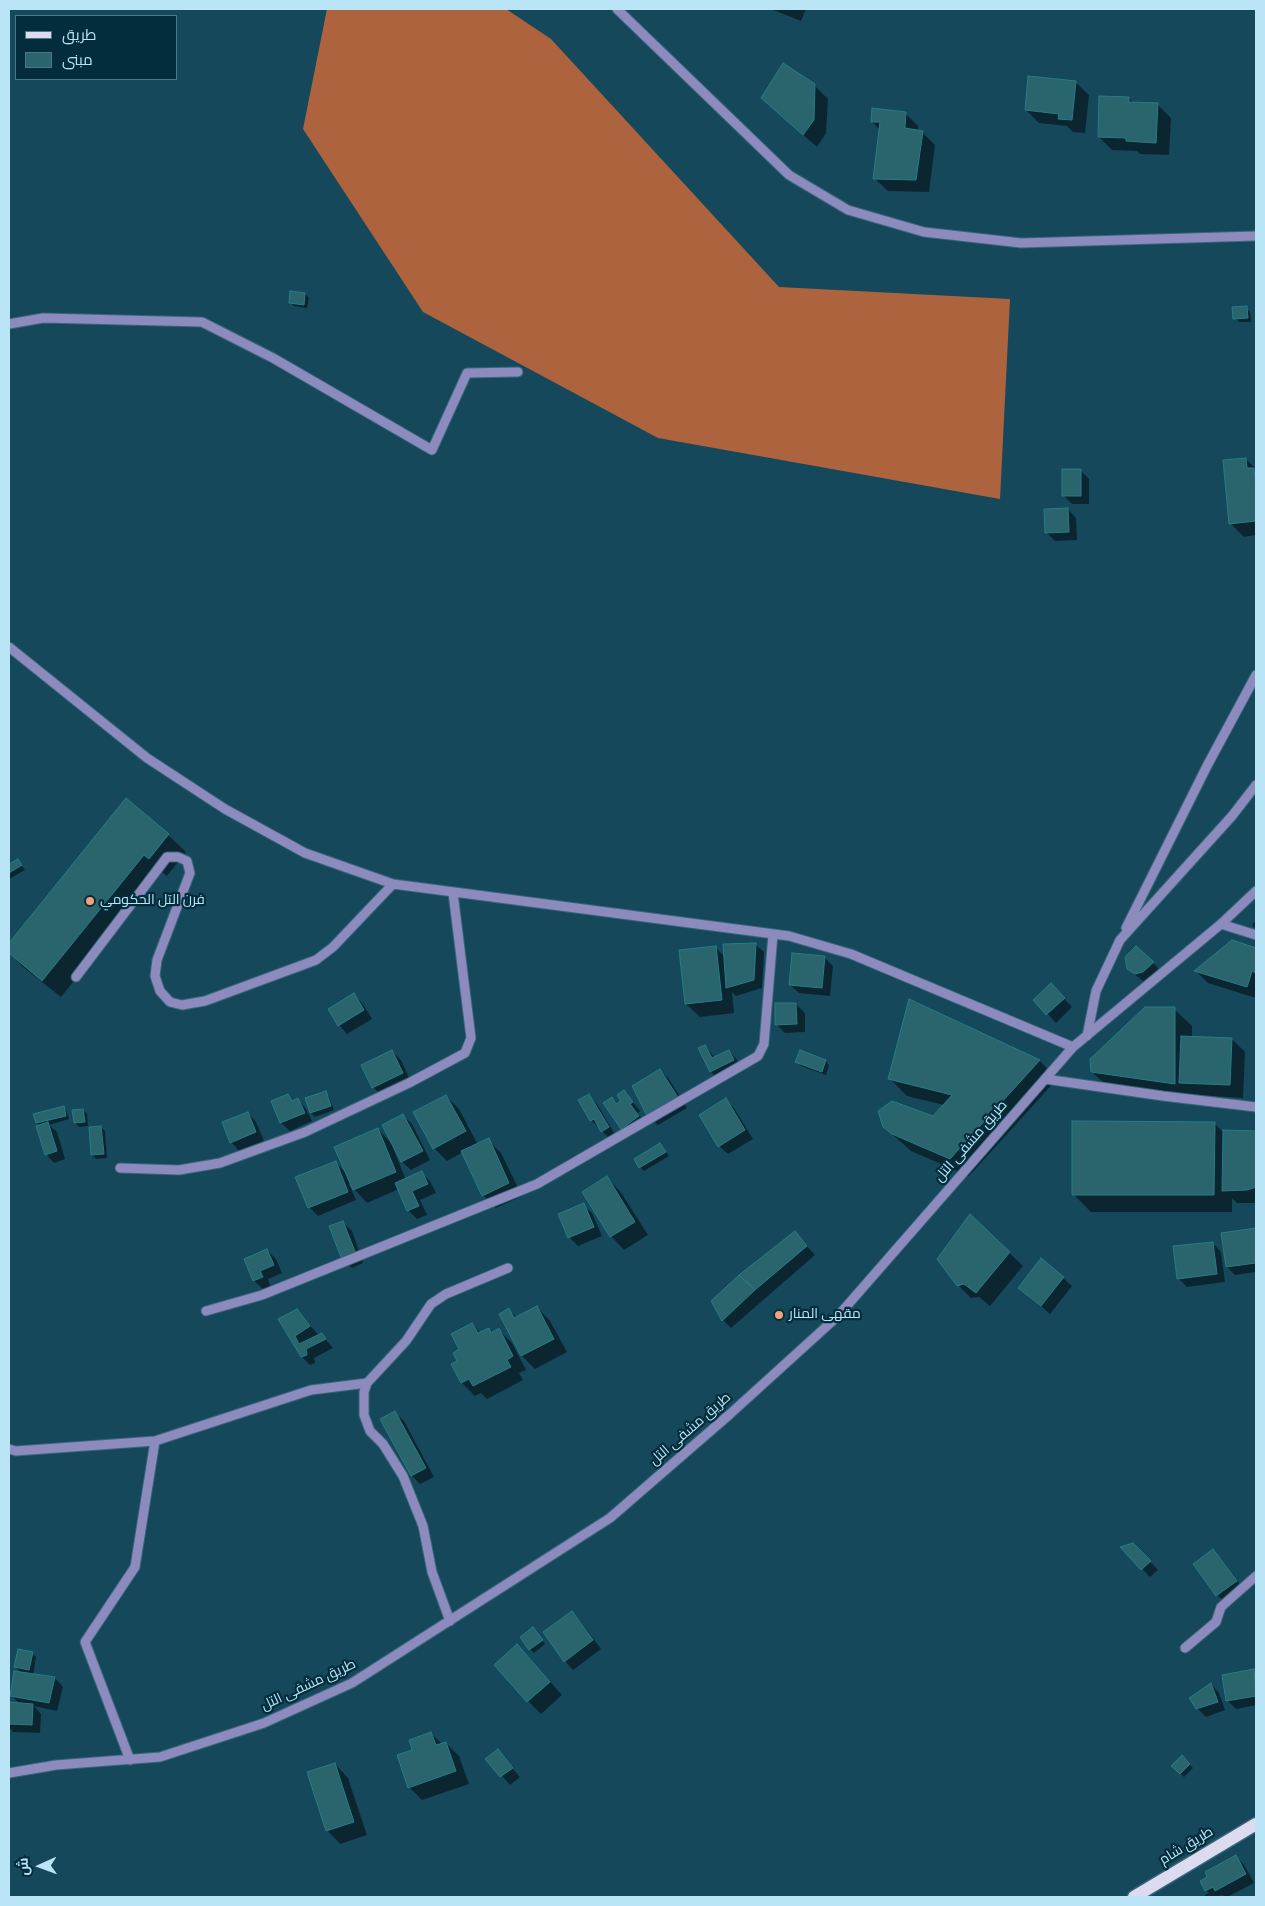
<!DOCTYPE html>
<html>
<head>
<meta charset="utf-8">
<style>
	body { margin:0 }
	#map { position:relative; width:1265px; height:1906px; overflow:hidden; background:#16485b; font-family:Overpass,Cairo,sans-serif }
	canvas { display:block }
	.frame { position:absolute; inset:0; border:10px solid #bae5f7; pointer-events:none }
	.legend { position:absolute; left:15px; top:15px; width:162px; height:65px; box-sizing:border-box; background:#032d3c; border:1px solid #4c7787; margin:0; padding:6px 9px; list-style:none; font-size:15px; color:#bae5f7 }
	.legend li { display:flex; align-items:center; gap:10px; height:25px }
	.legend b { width:25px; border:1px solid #4c7787 }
	.north { position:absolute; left:15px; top:1841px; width:50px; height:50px; -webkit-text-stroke:4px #032d3c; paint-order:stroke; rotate:268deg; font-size:14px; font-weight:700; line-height:20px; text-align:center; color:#bae5f7 }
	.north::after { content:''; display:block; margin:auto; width:18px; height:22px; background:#bae5f7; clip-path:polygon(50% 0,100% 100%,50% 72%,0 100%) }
</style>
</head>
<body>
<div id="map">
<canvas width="1265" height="1906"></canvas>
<div class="frame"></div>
<ul class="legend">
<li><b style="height:6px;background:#dcdbf0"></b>طريق</li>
<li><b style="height:14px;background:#2a646c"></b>مبنى</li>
</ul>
<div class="north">ش</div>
</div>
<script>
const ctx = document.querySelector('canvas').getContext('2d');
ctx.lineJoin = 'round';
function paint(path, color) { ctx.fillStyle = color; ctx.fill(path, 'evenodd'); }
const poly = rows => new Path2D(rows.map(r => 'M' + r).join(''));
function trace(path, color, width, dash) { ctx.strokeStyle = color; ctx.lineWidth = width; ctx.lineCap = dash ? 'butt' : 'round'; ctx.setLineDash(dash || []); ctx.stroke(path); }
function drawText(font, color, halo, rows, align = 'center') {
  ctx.font = font + ' Overpass,Cairo,sans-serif'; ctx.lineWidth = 4.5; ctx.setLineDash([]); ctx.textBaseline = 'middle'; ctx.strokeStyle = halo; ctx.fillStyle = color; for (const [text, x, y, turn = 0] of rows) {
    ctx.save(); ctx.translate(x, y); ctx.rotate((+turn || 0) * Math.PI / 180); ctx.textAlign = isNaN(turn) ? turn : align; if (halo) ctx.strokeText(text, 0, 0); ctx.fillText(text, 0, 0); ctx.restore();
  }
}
paint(poly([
	[327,9,506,9,551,39,779,287,1010,299,1000,499,658,438,423,312,303,129]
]), '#ad633e');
paint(poly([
	[771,9,806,9,801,21],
	[1075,82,1089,95,1085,133,1073,132,1067,126,1039,123,1026,110],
	[814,85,828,99,826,133,817,147,776,111],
	[1129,98,1134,104,1157,104,1171,118,1169,155,1140,154,1137,151,1112,150,1099,137],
	[905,113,918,126,918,131,922,132,935,145,929,192,888,191,874,178,880,130,872,122],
	[305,294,309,298,307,308,294,306,290,302],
	[1246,308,1250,312,1251,322,1239,322,1235,318],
	[1246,459,1256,469,1256,535,1244,537,1230,523],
	[1080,470,1089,479,1089,504,1072,504,1063,495],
	[1068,509,1076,518,1077,540,1055,541,1046,532],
	[126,800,168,835,186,852,167,876,162,872,61,997,23,967,9,952,9,945],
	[18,861,25,870,9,879,9,866],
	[1256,920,1256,929,1252,925],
	[1232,941,1256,950,1256,998,1208,983,1196,971],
	[755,944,764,952,762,988,736,996,732,992,734,1013,700,1017,686,1004,716,948,725,957],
	[824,957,833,966,830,996,799,993,790,985],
	[1153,963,1161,971,1144,982,1128,969],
	[1060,994,1072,1007,1056,1023,1035,1000],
	[354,995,363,1004,372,1019,347,1034,339,1025],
	[910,1001,1040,1061,1057,1079,969,1176,911,1151,884,1127,933,1118,944,1105,907,1096,890,1079],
	[796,1004,805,1013,805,1032,785,1033,776,1024],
	[1174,1009,1192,1026,1192,1037,1232,1039,1245,1052,1243,1098,1110,1089,1092,1072],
	[705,1046,715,1058,729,1051,737,1060,742,1069,719,1080,711,1072],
	[392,1051,401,1060,411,1082,382,1096,373,1087],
	[826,1061,829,1065,826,1075,801,1066,797,1062],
	[660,1070,669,1079,687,1108,658,1125,649,1117],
	[624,1091,640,1111,638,1113,646,1125,630,1136,622,1128,612,1099,618,1105,622,1101],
	[325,1093,329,1097,334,1110,315,1117,311,1113,307,1099],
	[287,1095,294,1102,298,1100,306,1109,312,1121,290,1131,281,1123,272,1102],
	[446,1096,459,1109,478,1145,488,1140,501,1153,522,1196,496,1208,483,1195,463,1152,447,1161,434,1148],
	[589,1096,597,1104,616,1136,611,1140,591,1120],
	[726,1100,734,1108,753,1139,728,1154,719,1146],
	[63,1108,67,1112,69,1119,49,1125,57,1132,65,1159,54,1163,46,1154,40,1126,37,1123],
	[83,1110,87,1114,88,1126,79,1127,75,1123],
	[248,1113,256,1122,264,1141,239,1151,231,1142],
	[403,1116,412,1124,430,1160,411,1170,402,1162,395,1147,393,1148,406,1180,422,1173,430,1181,436,1193,420,1200,427,1215,417,1219,408,1210,399,1189,367,1203,354,1189,351,1183,349,1184,356,1200,318,1216,309,1207,335,1162,348,1175,378,1129,393,1145],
	[1214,1123,1224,1133,1224,1131,1256,1132,1256,1203,1237,1203,1232,1198,1232,1212,1091,1212,1073,1194],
	[101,1127,105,1131,107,1158,96,1159,92,1155],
	[660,1144,669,1156,644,1171,640,1167],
	[607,1178,620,1191,648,1235,624,1250,611,1236],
	[583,1205,592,1213,602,1236,578,1246,569,1237,560,1215],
	[971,1216,1023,1266,990,1306,979,1297,971,1298,958,1285],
	[343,1223,352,1231,363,1263,352,1268,343,1259],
	[1256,1229,1256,1272,1235,1275,1227,1267,1222,1234],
	[795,1233,815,1255,731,1328,723,1320],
	[1213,1243,1221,1252,1225,1282,1187,1287,1178,1278],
	[267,1250,276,1259,282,1273,268,1279,270,1286,263,1289,254,1281,245,1259],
	[1063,1278,1072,1286,1050,1314,1019,1287],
	[537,1307,550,1321,567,1352,535,1369,522,1356,500,1314,509,1310,517,1318],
	[297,1310,319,1336,322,1335,333,1348,314,1358,315,1363,310,1365,302,1357,280,1320],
	[472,1324,481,1333,489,1329,493,1333,499,1330,512,1343,526,1370,519,1373,523,1380,487,1399,481,1393,475,1396,462,1383,453,1365,459,1361,461,1350],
	[395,1413,404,1421,434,1477,420,1484,412,1476,382,1420],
	[1122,1548,1142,1553,1158,1570,1150,1577],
	[1213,1551,1221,1559,1244,1590,1226,1603,1217,1595],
	[572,1612,580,1621,601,1649,573,1670,565,1661],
	[537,1632,545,1644,534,1653,530,1649],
	[32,1653,36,1657,33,1675,55,1678,63,1687,57,1711,34,1706,41,1714,40,1733,13,1732,9,1727,9,1704,20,1704,11,1695,22,1674,16,1667],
	[530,1659,562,1695,541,1714,528,1701],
	[1254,1671,1256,1673,1256,1705,1236,1709,1227,1700],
	[1211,1684,1219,1693,1225,1710,1206,1717,1197,1708],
	[431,1733,442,1744,446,1743,459,1756,469,1784,422,1800,409,1787,414,1750],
	[497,1751,520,1777,510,1785,487,1759],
	[1182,1757,1193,1768,1184,1777,1173,1766],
	[335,1764,348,1778,367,1835,340,1844,327,1830],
	[1236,1857,1244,1865,1254,1883,1227,1897,1221,1895,1217,1897,1206,1897,1205,1895,1209,1893,1206,1890,1209,1877]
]), '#0007');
const building = poly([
	[783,63,815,84,814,120,803,135,761,98,783,63],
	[1028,76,1076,81,1072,120,1058,119,1059,114,1025,110,1028,76],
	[1099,96,1129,97,1129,102,1158,103,1156,143,1126,141,1126,138,1098,137,1099,96],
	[872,108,906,112,905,128,923,131,916,180,873,179,880,122,871,122,872,108],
	[290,291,305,293,304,305,289,303,290,291],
	[1247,306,1248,318,1233,319,1232,307,1247,306],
	[1246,458,1247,468,1254,468,1256,489,1256,521,1229,524,1223,460,1246,458],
	[1062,469,1081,469,1081,496,1062,496,1062,469],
	[1068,508,1069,532,1045,533,1044,509,1068,508],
	[126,798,169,834,149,859,144,855,42,981,9,953,9,943,126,798],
	[18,859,22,865,9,873,9,864,18,859],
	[1232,940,1256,948,1256,973,1252,971,1247,987,1194,971,1232,940],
	[756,943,754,980,726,988,723,944,756,943],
	[716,946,722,1000,685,1004,679,950,716,946],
	[1136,946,1154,962,1143,972,1135,974,1127,969,1125,957,1136,946],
	[792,953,825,956,822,988,789,985,792,953],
	[1051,983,1065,998,1046,1015,1033,1000,1051,983],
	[354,993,364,1010,338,1026,328,1009,354,993],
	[909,999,1040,1060,950,1159,892,1134,883,1127,878,1111,892,1101,933,1116,952,1095,888,1079,909,999],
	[775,1003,796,1003,797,1024,775,1025,775,1003],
	[1145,1007,1175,1007,1175,1084,1091,1072,1090,1059,1145,1007],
	[1181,1036,1232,1038,1230,1085,1179,1083,1181,1036],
	[705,1045,712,1058,729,1050,734,1060,710,1072,698,1048,705,1045],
	[392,1050,403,1073,372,1088,361,1065,392,1050],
	[800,1050,826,1060,822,1072,795,1062,800,1050],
	[660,1069,679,1099,648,1118,632,1086,660,1069],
	[624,1090,633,1102,630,1104,639,1116,621,1129,603,1103,612,1097,616,1104,621,1101,617,1095,624,1090],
	[326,1091,331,1106,310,1113,305,1098,326,1091],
	[288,1094,292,1101,298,1098,305,1113,280,1123,271,1101,288,1094],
	[589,1094,609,1127,601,1132,594,1119,590,1121,578,1100,589,1094],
	[446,1095,466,1131,433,1149,413,1112,446,1095],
	[726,1098,745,1130,718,1147,699,1115,726,1098],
	[64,1106,66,1116,36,1123,33,1114,64,1106],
	[83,1109,85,1122,74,1123,72,1110,83,1109],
	[248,1112,256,1132,230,1143,222,1122,248,1112],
	[403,1114,423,1151,401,1162,382,1125,403,1114],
	[1072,1121,1215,1122,1214,1195,1072,1195,1072,1121],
	[48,1122,57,1151,45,1155,36,1126,48,1122],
	[101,1126,104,1154,91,1155,89,1127,101,1126],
	[378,1128,396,1172,353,1190,334,1147,378,1128],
	[1223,1130,1256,1131,1256,1187,1247,1190,1222,1191,1223,1130],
	[489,1138,509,1183,482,1196,461,1151,489,1138],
	[660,1143,666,1152,639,1168,634,1159,660,1143],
	[336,1161,348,1192,308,1208,295,1177,336,1161],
	[422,1171,428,1184,412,1191,419,1206,407,1211,395,1183,422,1171],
	[607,1176,635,1222,610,1237,582,1192,607,1176],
	[584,1203,594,1227,568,1238,558,1214,584,1203],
	[970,1214,1010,1252,976,1293,964,1284,957,1286,937,1259,970,1214],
	[343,1221,356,1254,342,1260,329,1226,343,1221],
	[1256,1228,1256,1263,1226,1267,1221,1233,1256,1228],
	[795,1231,807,1246,755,1290,739,1275,795,1231],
	[1213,1242,1217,1274,1177,1279,1173,1246,1213,1242],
	[267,1249,274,1265,260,1271,263,1277,253,1281,244,1259,267,1249],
	[1041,1258,1064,1277,1041,1306,1018,1288,1041,1258],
	[739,1275,755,1290,722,1321,711,1301,739,1275],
	[537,1306,554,1339,521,1356,499,1314,509,1308,514,1318,537,1306],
	[297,1309,310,1326,295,1336,299,1344,322,1333,326,1339,306,1349,307,1355,301,1357,278,1319,297,1309],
	[472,1323,478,1333,489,1328,491,1333,499,1328,513,1356,507,1360,511,1367,473,1386,469,1379,461,1383,451,1364,457,1361,453,1353,459,1349,451,1334,472,1323],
	[395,1411,426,1468,411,1476,380,1419,395,1411],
	[1133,1543,1151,1561,1141,1570,1120,1547,1133,1543],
	[1213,1549,1237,1581,1216,1596,1193,1564,1213,1549],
	[572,1611,593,1640,564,1662,543,1632,572,1611],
	[533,1627,543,1640,529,1650,520,1637,533,1627],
	[517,1644,550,1682,527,1702,494,1665,517,1644],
	[18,1649,33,1652,29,1670,14,1667,18,1649],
	[1254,1669,1256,1696,1226,1701,1222,1675,1254,1669],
	[14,1671,55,1677,49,1703,10,1696,14,1671],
	[1211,1683,1218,1702,1196,1709,1189,1698,1211,1683],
	[9,1702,33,1704,32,1725,9,1724,9,1702],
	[431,1732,436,1745,446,1742,456,1771,408,1788,397,1755,412,1750,409,1740,431,1732],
	[498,1749,513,1768,500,1777,485,1759,498,1749],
	[1182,1755,1190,1764,1180,1774,1171,1766,1182,1755],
	[335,1763,354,1822,326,1831,307,1772,335,1763],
	[1236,1855,1246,1874,1215,1891,1213,1887,1205,1891,1200,1881,1207,1877,1205,1872,1236,1855]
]);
paint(building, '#2a646c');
trace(building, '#267d88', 1);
const minor = poly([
	[617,9,789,175,848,210,924,232,1021,243,1256,236],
	[9,324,43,318,202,322,273,358,432,450,467,373,518,372],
	[9,647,147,758,225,809,305,853,393,884,789,936,851,954,1073,1047],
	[1221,924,1256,935],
	[1126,928,1207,766,1256,675],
	[76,977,167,857,178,857,187,861,190,873,157,960,155,976,160,991,170,1002,182,1005,205,1001,316,960,333,947,393,884],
	[1087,1036,1096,991,1120,940,1232,816,1256,785],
	[1045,1079,1163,1096,1256,1107],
	[120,1168,179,1170,220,1163,305,1132,409,1083,465,1053,471,1038,453,893],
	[206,1311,262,1295,537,1184,758,1056,764,1044,773,934],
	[9,1449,16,1451,155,1441,311,1390,367,1383],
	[450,1621,432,1572,423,1526,403,1476,383,1444,370,1431,364,1415,364,1392,367,1383,406,1341,431,1304,446,1294,508,1268],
	[1185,1648,1216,1622,1221,1607,1256,1576],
	[130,1760,85,1642,135,1567,155,1441],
	[9,1773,56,1765,160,1757,264,1723,352,1683,610,1518,730,1414,838,1316,1073,1047,1221,924,1256,891]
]);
const major = poly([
	[1134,1897,1256,1824]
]);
trace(minor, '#37677a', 11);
trace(major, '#37677a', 15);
trace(minor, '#8d8abd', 9);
trace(major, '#dcdbf0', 12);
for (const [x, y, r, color] of [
	[90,901,5,"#f1a27b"],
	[779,1315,5,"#f1a27b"]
]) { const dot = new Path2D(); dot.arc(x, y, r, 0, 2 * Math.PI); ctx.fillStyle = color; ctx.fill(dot); trace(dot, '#032d3c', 2); }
drawText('14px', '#bae5f7', '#032d3c', [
	["فرن التل الحكومي",100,901],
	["مقهى المنار",789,1315]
], 'left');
drawText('14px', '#bae5f7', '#032d3c', [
	["طريق مشفى التل",972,1142,-49],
	["طريق مشفى التل",691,1430,-41],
	["طريق مشفى التل",309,1686,-25],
	["طريق شام",1187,1847,-31]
]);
</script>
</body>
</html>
